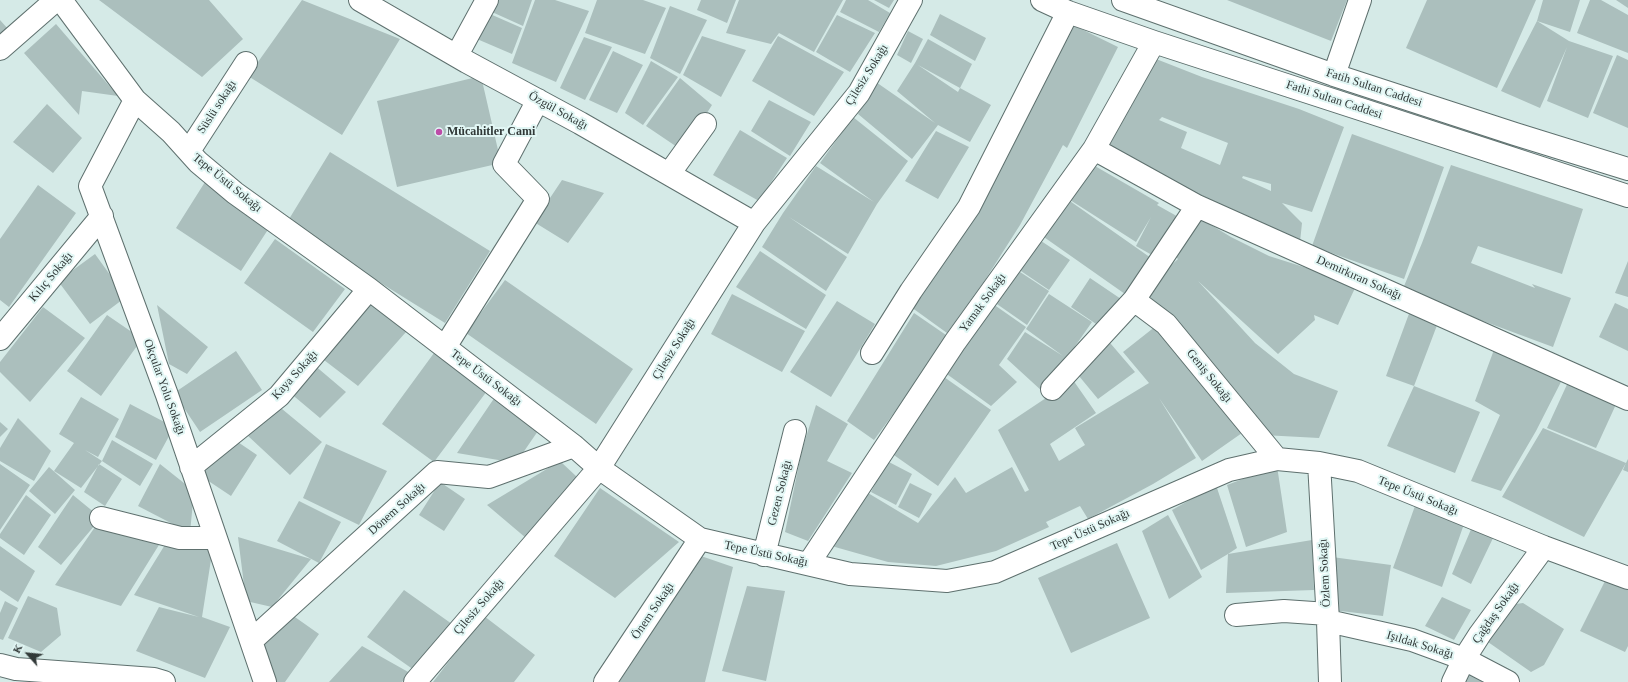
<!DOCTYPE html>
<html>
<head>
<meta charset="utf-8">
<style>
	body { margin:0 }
	#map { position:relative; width:1628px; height:682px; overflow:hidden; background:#d5eae7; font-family:Georgia,serif }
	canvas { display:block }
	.north { position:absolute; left:8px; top:634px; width:40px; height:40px; -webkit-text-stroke:3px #e2f7f5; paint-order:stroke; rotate:297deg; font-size:11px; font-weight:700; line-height:16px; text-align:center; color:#313938 }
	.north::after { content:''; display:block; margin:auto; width:14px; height:18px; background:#313938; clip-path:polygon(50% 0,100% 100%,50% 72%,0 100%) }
</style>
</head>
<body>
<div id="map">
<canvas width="1628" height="682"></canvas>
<div class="north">K</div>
</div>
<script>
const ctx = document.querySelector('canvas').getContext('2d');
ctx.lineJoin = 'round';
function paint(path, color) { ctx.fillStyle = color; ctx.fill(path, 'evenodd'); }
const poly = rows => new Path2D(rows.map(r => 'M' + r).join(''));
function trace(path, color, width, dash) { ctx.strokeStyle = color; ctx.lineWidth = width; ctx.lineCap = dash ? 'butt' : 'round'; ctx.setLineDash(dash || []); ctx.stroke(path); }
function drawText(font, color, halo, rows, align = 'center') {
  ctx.font = font + ' Georgia,serif'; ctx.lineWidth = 4; ctx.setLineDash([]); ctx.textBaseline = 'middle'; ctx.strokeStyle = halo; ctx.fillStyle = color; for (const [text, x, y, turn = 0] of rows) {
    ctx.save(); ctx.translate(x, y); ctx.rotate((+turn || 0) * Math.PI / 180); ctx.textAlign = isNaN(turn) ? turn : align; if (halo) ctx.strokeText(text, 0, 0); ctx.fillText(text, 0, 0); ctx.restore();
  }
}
paint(poly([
	[99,0,209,0,243,39,202,77],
	[302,0,400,39,342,135,248,76],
	[499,0,532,0,523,26,492,12],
	[535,0,555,0,589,11,556,82,512,63],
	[597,0,643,0,666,8,645,54,585,33],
	[701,0,736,0,727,23,697,10],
	[739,0,843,0,814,52,779,33,771,44,726,33],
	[846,0,868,0,890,13,879,32,840,12],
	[874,0,894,0,889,8],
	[1227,0,1347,0,1331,41],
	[1427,0,1536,0,1497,88,1406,48],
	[1543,0,1580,0,1570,32,1537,21,1569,41,1613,56,1588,118,1547,101,1567,47,1540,108,1501,91,1537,21],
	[1590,0,1601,0,1628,15,1628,53,1577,33],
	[1616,0,1628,0,1628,8],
	[670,6,707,20,680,74,650,58],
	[490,14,522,28,512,54,477,39],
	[940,14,986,38,975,61,930,35],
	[837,15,875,33,850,72,816,52],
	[0,20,8,29,0,36],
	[1067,22,1118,47,1067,148,1063,145,1020,225,985,280,947,333,911,307],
	[56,24,118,96,82,91,79,115,24,53],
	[908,31,923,39,911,63,897,55],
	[702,36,746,50,721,97,683,75],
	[778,36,844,72,814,116,752,81],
	[584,37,612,47,585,100,560,88],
	[928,39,972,64,960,88,991,105,970,142,938,125,912,159,858,114,873,80,935,123,897,91,915,63],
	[918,65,960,88,958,92],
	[613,51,643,65,617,113,589,100],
	[1617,55,1628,60,1628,128,1593,113],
	[1151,57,1202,77,1299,109,1344,127,1312,212,1282,203,1302,223,1300,242,1106,150,1127,102,1132,105],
	[1162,117,1228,143,1220,165,1181,148,1187,132,1159,120],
	[1243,176,1271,184,1271,191,1242,178],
	[651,61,678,77,643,125,625,113],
	[481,76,501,163,397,187,377,101],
	[680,78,712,105,683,151,646,126],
	[769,100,811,122,790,156,751,131],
	[47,104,82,138,53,173,13,142],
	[853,117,908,161,877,204,848,254,789,217,847,257,826,291,762,247,783,213,816,166,874,202,820,163],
	[740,130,787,158,759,201,713,175],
	[936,131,969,147,938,199,905,181],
	[1352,134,1444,167,1404,279,1312,246],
	[330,152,490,251,445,323,286,224],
	[1088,162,1159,203,1157,205,1182,219,1159,259,1136,246,1151,217,1136,242,1067,198],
	[1451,165,1583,209,1562,274,1478,246,1471,263,1535,288,1532,284,1571,298,1553,347,1402,291,1422,243],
	[562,180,604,193,568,243,534,222],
	[205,182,271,225,241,271,176,228],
	[38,185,76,213,9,307,0,300,0,239],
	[1067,199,1151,258,1125,294,1041,235],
	[1198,217,1231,237,1269,256,1310,269,1355,288,1338,325,1314,315,1315,320,1278,354,1198,281,1255,343,1294,374,1338,391,1319,438,1263,435,1175,326,1144,290,1178,259,1171,252],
	[275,239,345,289,313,332,244,283],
	[1038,239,1070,260,1049,290,1018,269],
	[760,251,826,295,806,329,736,287],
	[95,254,126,297,90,324,58,281],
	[1628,261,1628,297,1615,293],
	[1017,270,1049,291,1027,325,994,302],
	[1090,278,1121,299,1102,328,1071,307],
	[505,280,633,369,596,424,466,333],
	[732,294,805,331,782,372,711,334],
	[1049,294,1092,322,1043,392,1007,359,1025,332,1063,356,1026,329],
	[371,297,414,323,358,386,324,360],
	[837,301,875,324,831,397,790,372],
	[1615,303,1628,309,1628,351,1599,337],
	[993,304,1026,327,999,365,1017,382,991,406,944,372],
	[157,305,208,347,187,374,169,364],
	[43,307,85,338,30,402,0,372,0,362],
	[1410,311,1439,320,1414,386,1386,376],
	[914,313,946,335,916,383,874,440,847,421],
	[107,315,142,339,101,396,67,371],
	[1161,322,1242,433,1202,461,1159,398,1196,458,1153,484,1088,519,1080,506,1046,522,1049,527,996,551,936,566,888,562,828,545,863,490,918,523,955,477,966,493,1012,467,1025,492,1029,490,998,430,1073,380,1096,413,1050,444,1059,461,1085,445,1075,428,1149,383,1123,352],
	[1105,337,1135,372,1098,399,1074,370],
	[1495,347,1564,376,1536,431,1501,491,1471,481,1500,415,1475,401],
	[236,351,262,390,200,432,174,393],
	[434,353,487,391,434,462,382,424],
	[313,364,346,392,320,418,289,392],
	[944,377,991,410,938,486,891,453],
	[1570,378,1618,400,1596,448,1547,428],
	[1414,386,1480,412,1455,473,1387,446],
	[81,397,119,419,98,457,85,450,102,461,81,488,54,471,74,443,59,434],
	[495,397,540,428,516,463,457,453],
	[130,404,174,427,156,460,115,437],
	[276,404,322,442,290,475,247,435],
	[816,405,848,424,827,461,852,473,808,541,785,532,802,450],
	[18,418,51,451,34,481,0,461,0,448],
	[0,422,8,429,0,437],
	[1543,428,1626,463,1628,459,1628,472,1623,470,1626,463,1584,537,1502,497],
	[229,436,257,455,231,496,201,476],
	[112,440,153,464,140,486,102,461],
	[326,444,387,471,359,525,303,498],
	[560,461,577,477,526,538,487,505],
	[887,461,912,474,896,505,871,492],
	[0,464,30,485,0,530],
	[99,464,122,479,105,506,84,492],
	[160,464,194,491,190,533,138,506],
	[1277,466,1287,532,1246,547,1227,485],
	[49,467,75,490,55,514,29,491],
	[440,482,465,499,444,531,419,515],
	[910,483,932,494,919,518,898,507],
	[1216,485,1237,548,1228,554,1312,540,1314,590,1226,593,1228,554,1201,570,1172,510],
	[600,488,679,542,615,598,554,556],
	[26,495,51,515,24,555,0,538,0,534],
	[73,495,101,518,61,565,38,547],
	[299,501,341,522,319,563,277,541],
	[1416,503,1464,524,1442,587,1393,568],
	[106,511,167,532,121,606,55,585],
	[1168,515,1202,577,1169,599,1142,531],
	[1472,527,1494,536,1471,584,1452,574],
	[171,535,213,547,202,617,230,627,205,678,136,651,159,607,199,617,134,595],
	[238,537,311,559,272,607,246,601],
	[1117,543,1150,618,1071,653,1038,578],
	[0,546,35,571,18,602,0,590],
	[701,556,733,567,705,682,619,682],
	[1332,557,1391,565,1383,616,1332,610],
	[1608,575,1628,582,1628,646,1625,652,1580,631],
	[747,586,785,591,766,681,722,671],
	[404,590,452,624,414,670,367,637],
	[28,596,57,608,61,635,41,652,8,638],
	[1442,597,1471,610,1454,640,1425,626],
	[5,601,18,608,3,640,0,639,0,613],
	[1523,603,1564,629,1544,665,1531,672,1488,642,1509,605],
	[285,610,319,634,285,682,276,682,259,639],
	[484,616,535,655,514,682,433,682],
	[362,646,410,673,402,682,329,682],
	[1467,668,1493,682,1459,682]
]), '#abbfbd');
const street = poly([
	[61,0,135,100,171,132,198,162,235,193,369,289,574,446,599,468,700,539,850,574,947,581,995,572,1229,470,1277,459,1319,463,1358,471,1544,547,1628,578],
	[360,0,467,62,580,123,754,223],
	[1042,0,1068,12,1154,42,1628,196],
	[1123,0,1334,75,1515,134,1628,169],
	[0,49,56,0],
	[457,55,487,0],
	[1334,75,1360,0],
	[135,100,90,186,167,395,265,682],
	[1094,149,1197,206,1628,399],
	[189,151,246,63],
	[669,174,705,124],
	[1134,300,1166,324,1277,459],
	[0,339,102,216],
	[445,347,538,199,504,164,538,100],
	[872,353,911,291,969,207,1068,12],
	[1052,389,1134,300,1197,206],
	[1319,463,1328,621,1330,682],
	[191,467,279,396,369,289],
	[101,518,180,538,215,538],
	[764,555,795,431],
	[809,563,955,342,1094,149,1154,42],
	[1236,615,1284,611,1328,614],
	[1328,621,1412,640,1464,659,1508,682],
	[251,641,437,472,489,477,574,446],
	[0,665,16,669,154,679,164,682],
	[415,682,599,468,754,223,859,93,911,0],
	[605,682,700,539],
	[1453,682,1464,659,1480,634,1544,547]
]);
trace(street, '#5e706e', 24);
trace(street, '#fff', 22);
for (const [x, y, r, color] of [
	[439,132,4,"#bd4ca8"]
]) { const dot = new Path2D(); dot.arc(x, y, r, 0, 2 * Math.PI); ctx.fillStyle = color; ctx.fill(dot); trace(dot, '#e2f7f5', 1.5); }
drawText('12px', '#313938', '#e2f7f5', [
	["Çilesiz Sokağı",867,75,-58],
	["Fatih Sultan Caddesi",1374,88,18],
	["Fathi Sultan Caddesi",1334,100,18],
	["Süslü sokağı",217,107,-57],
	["Özgül Sokağı",558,111,29],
	["Tepe Üstü Sokağı",227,183,39],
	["Kılıç Sokağı",51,277,-50],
	["Demirkıran Sokağı",1359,278,24],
	["Yamak Sokağı",983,303,-54],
	["Çilesiz Sokağı",674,349,-58],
	["Kaya Sokağı",295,375,-48],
	["Geniş Sokağı",1209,376,51],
	["Tepe Üstü Sokağı",486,378,37],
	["Okçular Yolu Sokağı",164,387,70],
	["Gezen Sokağı",780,493,-76],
	["Tepe Üstü Sokağı",1418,496,22],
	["Dönem Sokağı",397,509,-42],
	["Tepe Üstü Sokağı",1090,530,-24],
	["Tepe Üstü Sokağı",766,554,12],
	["Özlem Sokağı",1325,573,-93],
	["Çilesiz Sokağı",479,607,-49],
	["Önem Sokağı",653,611,-56],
	["Çağdaş Sokağı",1496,613,-55],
	["Işıldak Sokağı",1420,645,17]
]);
drawText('bold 12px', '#313938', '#e2f7f5', [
	["Mücahitler Cami",447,132]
], 'left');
</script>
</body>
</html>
